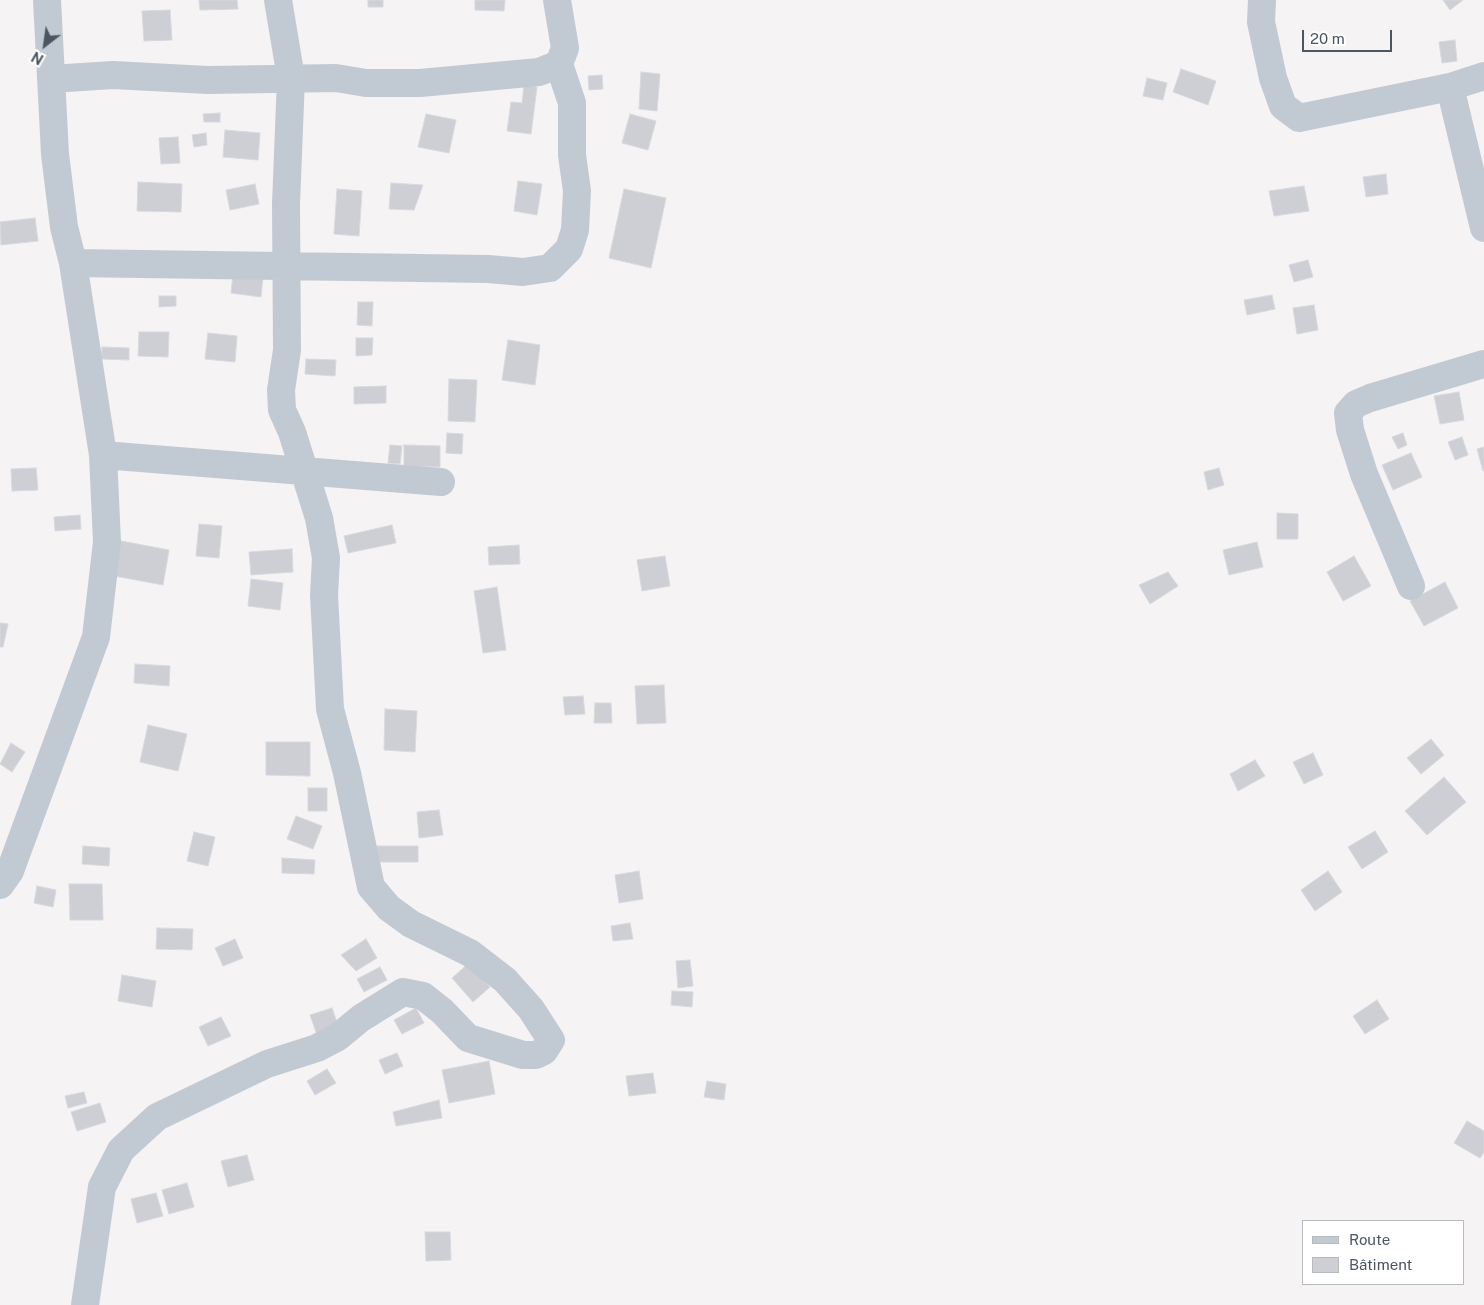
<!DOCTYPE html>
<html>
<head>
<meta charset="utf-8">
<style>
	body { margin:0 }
	#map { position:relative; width:1484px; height:1305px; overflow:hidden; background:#f5f3f3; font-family:"Public Sans",sans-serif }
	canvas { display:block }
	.legend { position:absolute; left:1302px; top:1220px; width:162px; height:65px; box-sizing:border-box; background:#fff; border:1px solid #b7bbc0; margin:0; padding:6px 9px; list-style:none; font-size:15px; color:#4a5661 }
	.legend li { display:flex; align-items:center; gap:10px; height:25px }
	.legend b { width:25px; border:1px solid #b7bbc0 }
	.north { position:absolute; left:20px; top:20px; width:50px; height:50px; -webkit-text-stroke:4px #fff; paint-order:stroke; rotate:210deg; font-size:14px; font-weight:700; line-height:20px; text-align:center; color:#4a5661 }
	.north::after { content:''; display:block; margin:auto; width:18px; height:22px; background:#4a5661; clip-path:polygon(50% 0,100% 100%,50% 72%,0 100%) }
	.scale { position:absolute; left:1302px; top:30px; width:90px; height:22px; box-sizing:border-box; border:2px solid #4a5661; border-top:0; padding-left:6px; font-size:15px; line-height:18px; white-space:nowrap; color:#4a5661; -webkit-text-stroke:4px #fff; paint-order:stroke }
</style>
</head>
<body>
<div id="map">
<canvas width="1484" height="1305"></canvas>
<ul class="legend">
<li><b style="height:6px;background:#c1cad2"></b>Route</li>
<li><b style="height:14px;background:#cdcfd5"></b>Bâtiment</li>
</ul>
<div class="north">N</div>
<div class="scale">20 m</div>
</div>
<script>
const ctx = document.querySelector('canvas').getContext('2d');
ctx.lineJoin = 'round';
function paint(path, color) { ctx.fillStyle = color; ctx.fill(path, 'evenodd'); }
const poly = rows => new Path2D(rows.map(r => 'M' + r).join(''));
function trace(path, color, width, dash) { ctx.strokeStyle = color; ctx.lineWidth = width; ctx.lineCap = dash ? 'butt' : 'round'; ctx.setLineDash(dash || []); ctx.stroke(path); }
const building = poly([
	[199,0,237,0,238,9,200,10,199,0],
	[368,0,383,0,383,7,368,7,368,0],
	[475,0,505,0,504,11,475,10,475,0],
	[1443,0,1463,0,1450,10,1443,0],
	[170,10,172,40,144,41,142,11,170,10],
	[1455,40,1457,61,1442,63,1439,42,1455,40],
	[1181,69,1216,81,1208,105,1173,92,1181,69],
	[641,72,660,74,657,111,639,109,641,72],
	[602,75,603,89,589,90,588,76,602,75],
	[1147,78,1167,83,1163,100,1143,96,1147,78],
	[524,85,537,87,531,134,507,131,511,102,522,103,524,85],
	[220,113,220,122,204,122,203,114,220,113],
	[426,114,456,120,449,153,418,147,426,114],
	[630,114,656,121,648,150,622,143,630,114],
	[225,130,260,133,258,160,223,157,225,130],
	[206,133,207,145,194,147,192,135,206,133],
	[178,137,180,163,161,164,159,138,178,137],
	[1386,174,1388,194,1366,197,1363,177,1386,174],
	[518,181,542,184,537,215,514,211,518,181],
	[138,182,182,184,181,212,137,211,138,182],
	[391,183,423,185,414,210,389,209,391,183],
	[255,184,259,204,230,210,226,190,255,184],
	[1304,186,1309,211,1274,216,1269,191,1304,186],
	[337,189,362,191,359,236,334,234,337,189],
	[624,189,666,198,651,268,609,258,624,189],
	[35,218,38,241,1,245,0,222,35,218],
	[1308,260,1313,277,1294,282,1289,265,1308,260],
	[233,274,263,277,261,297,231,293,233,274],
	[1272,295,1275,309,1247,315,1244,300,1272,295],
	[159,296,176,296,176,306,159,307,159,296],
	[358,302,373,302,372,326,357,325,358,302],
	[1314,305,1318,330,1297,334,1293,308,1314,305],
	[139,332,169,332,168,357,138,356,139,332],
	[208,333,237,336,235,362,205,359,208,333],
	[356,338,373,338,372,355,356,356,356,338],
	[508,340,540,345,535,385,502,380,508,340],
	[102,347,129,348,129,360,101,359,102,347],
	[306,359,336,360,335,376,305,374,306,359],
	[449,379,477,380,475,422,448,421,449,379],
	[386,386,386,403,354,404,354,387,386,386],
	[1459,392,1464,420,1440,424,1434,396,1459,392],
	[447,433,463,434,462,454,446,453,447,433],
	[1403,433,1407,445,1398,449,1392,437,1403,433],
	[1462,437,1468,455,1455,460,1448,442,1462,437],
	[390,445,402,446,400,464,388,463,390,445],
	[404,445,440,446,440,467,404,466,404,445],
	[1484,447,1484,471,1483,471,1477,449,1484,447],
	[1411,453,1422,477,1393,490,1382,465,1411,453],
	[36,468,38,490,12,491,11,469,36,468],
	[1219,468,1224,485,1208,490,1204,472,1219,468],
	[1277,513,1298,514,1298,539,1277,539,1277,513],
	[80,515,81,529,55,531,54,517,80,515],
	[199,524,222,526,219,558,196,556,199,524],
	[392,525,396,543,348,553,344,536,392,525],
	[116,540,169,550,163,585,109,575,116,540],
	[1257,542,1263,567,1229,575,1223,550,1257,542],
	[519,545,520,564,489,565,488,547,519,545],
	[292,549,293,572,251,575,249,552,292,549],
	[665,556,670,586,642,591,637,560,665,556],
	[1354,556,1371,586,1343,601,1327,572,1354,556],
	[1168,572,1178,586,1150,604,1139,585,1168,572],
	[251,579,283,583,280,610,248,606,251,579],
	[1445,582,1458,608,1424,626,1410,601,1445,582],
	[497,587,506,650,483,653,474,591,497,587],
	[0,623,8,624,3,647,0,647,0,623],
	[135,664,170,666,169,686,134,683,135,664],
	[664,685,666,723,637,724,635,686,664,685],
	[583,696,585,714,565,715,563,697,583,696],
	[595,703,611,703,612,723,594,723,595,703],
	[385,709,417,711,415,752,384,750,385,709],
	[148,725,187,734,178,771,140,762,148,725],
	[1431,739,1444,755,1421,774,1407,758,1431,739],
	[266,742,310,742,310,776,266,775,266,742],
	[11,743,25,752,12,772,0,764,11,743],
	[1313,753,1323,775,1304,784,1293,762,1313,753],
	[1255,760,1265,776,1238,791,1230,774,1255,760],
	[1444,777,1466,802,1427,835,1405,811,1444,777],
	[308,788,327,788,327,811,308,811,308,788],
	[439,810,443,835,419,838,417,812,439,810],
	[296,816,322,826,313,849,287,839,296,816],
	[1375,831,1388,852,1362,869,1348,847,1375,831],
	[194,832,215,837,208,866,187,861,194,832],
	[83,846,110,848,109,866,82,864,83,846],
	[374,846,418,846,418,862,374,862,374,846],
	[282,858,315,860,314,874,282,873,282,858],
	[639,871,643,899,619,903,615,875,639,871],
	[1328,871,1342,892,1315,911,1301,890,1328,871],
	[69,884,102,884,103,920,70,920,69,884],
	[37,886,56,890,53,907,34,903,37,886],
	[630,923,633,939,613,941,611,926,630,923],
	[157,928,193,929,192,950,156,949,157,928],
	[235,939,243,958,223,966,215,948,235,939],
	[366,939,377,958,356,971,341,955,366,939],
	[690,960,693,986,678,988,676,961,690,960],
	[469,963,490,987,473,1002,452,978,469,963],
	[380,967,387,980,364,992,357,979,380,967],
	[122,975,156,981,152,1007,118,1001,122,975],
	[672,991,693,992,692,1007,671,1005,672,991],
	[1377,1000,1389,1019,1365,1034,1353,1016,1377,1000],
	[332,1008,339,1028,317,1035,310,1015,332,1008],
	[416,1008,424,1023,402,1034,394,1020,416,1008],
	[221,1017,231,1036,208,1046,199,1027,221,1017],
	[397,1053,403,1066,385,1074,379,1060,397,1053],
	[489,1061,495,1094,449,1103,442,1070,489,1061],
	[327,1069,336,1083,315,1095,307,1081,327,1069],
	[653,1073,656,1093,629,1096,626,1076,653,1073],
	[707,1081,726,1084,724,1100,704,1097,707,1081],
	[84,1092,87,1103,68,1108,65,1096,84,1092],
	[439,1100,442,1118,396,1126,393,1112,439,1100],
	[100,1103,106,1122,77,1131,71,1112,100,1103],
	[1467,1121,1484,1131,1484,1152,1480,1158,1454,1143,1467,1121],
	[247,1155,254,1180,228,1187,221,1161,247,1155],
	[187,1183,194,1207,169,1214,162,1190,187,1183],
	[156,1193,163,1216,137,1223,131,1199,156,1193],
	[425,1232,450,1232,451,1260,426,1261,425,1232]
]);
paint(building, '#cdcfd5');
trace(building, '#d7d9de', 1);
trace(poly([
	[1262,0,1261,22,1273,78,1283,106,1299,118,1450,87,1484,76],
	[51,79,113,75,208,80,336,78,366,83,420,83,539,72,559,64],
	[1450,87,1484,228],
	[73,263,488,269,523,272,550,268,569,249,575,230,577,191,572,155,572,103,559,64,565,48,557,0],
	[103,455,441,482],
	[1411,586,1364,474,1350,430,1348,413,1356,404,1370,398,1484,364],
	[0,885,10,871,96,637,107,542,103,455,73,263,64,227,55,154,47,0],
	[85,1305,102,1187,121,1150,157,1117,267,1064,317,1048,338,1037,361,1018,403,992,423,996,442,1011,468,1038,523,1055,536,1055,544,1051,551,1040,531,1009,505,980,470,953,411,924,389,908,371,887,347,773,330,709,324,595,326,558,319,518,292,432,282,410,281,390,287,350,286,204,291,78,278,0]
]), '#c1cad2', 28);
</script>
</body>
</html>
